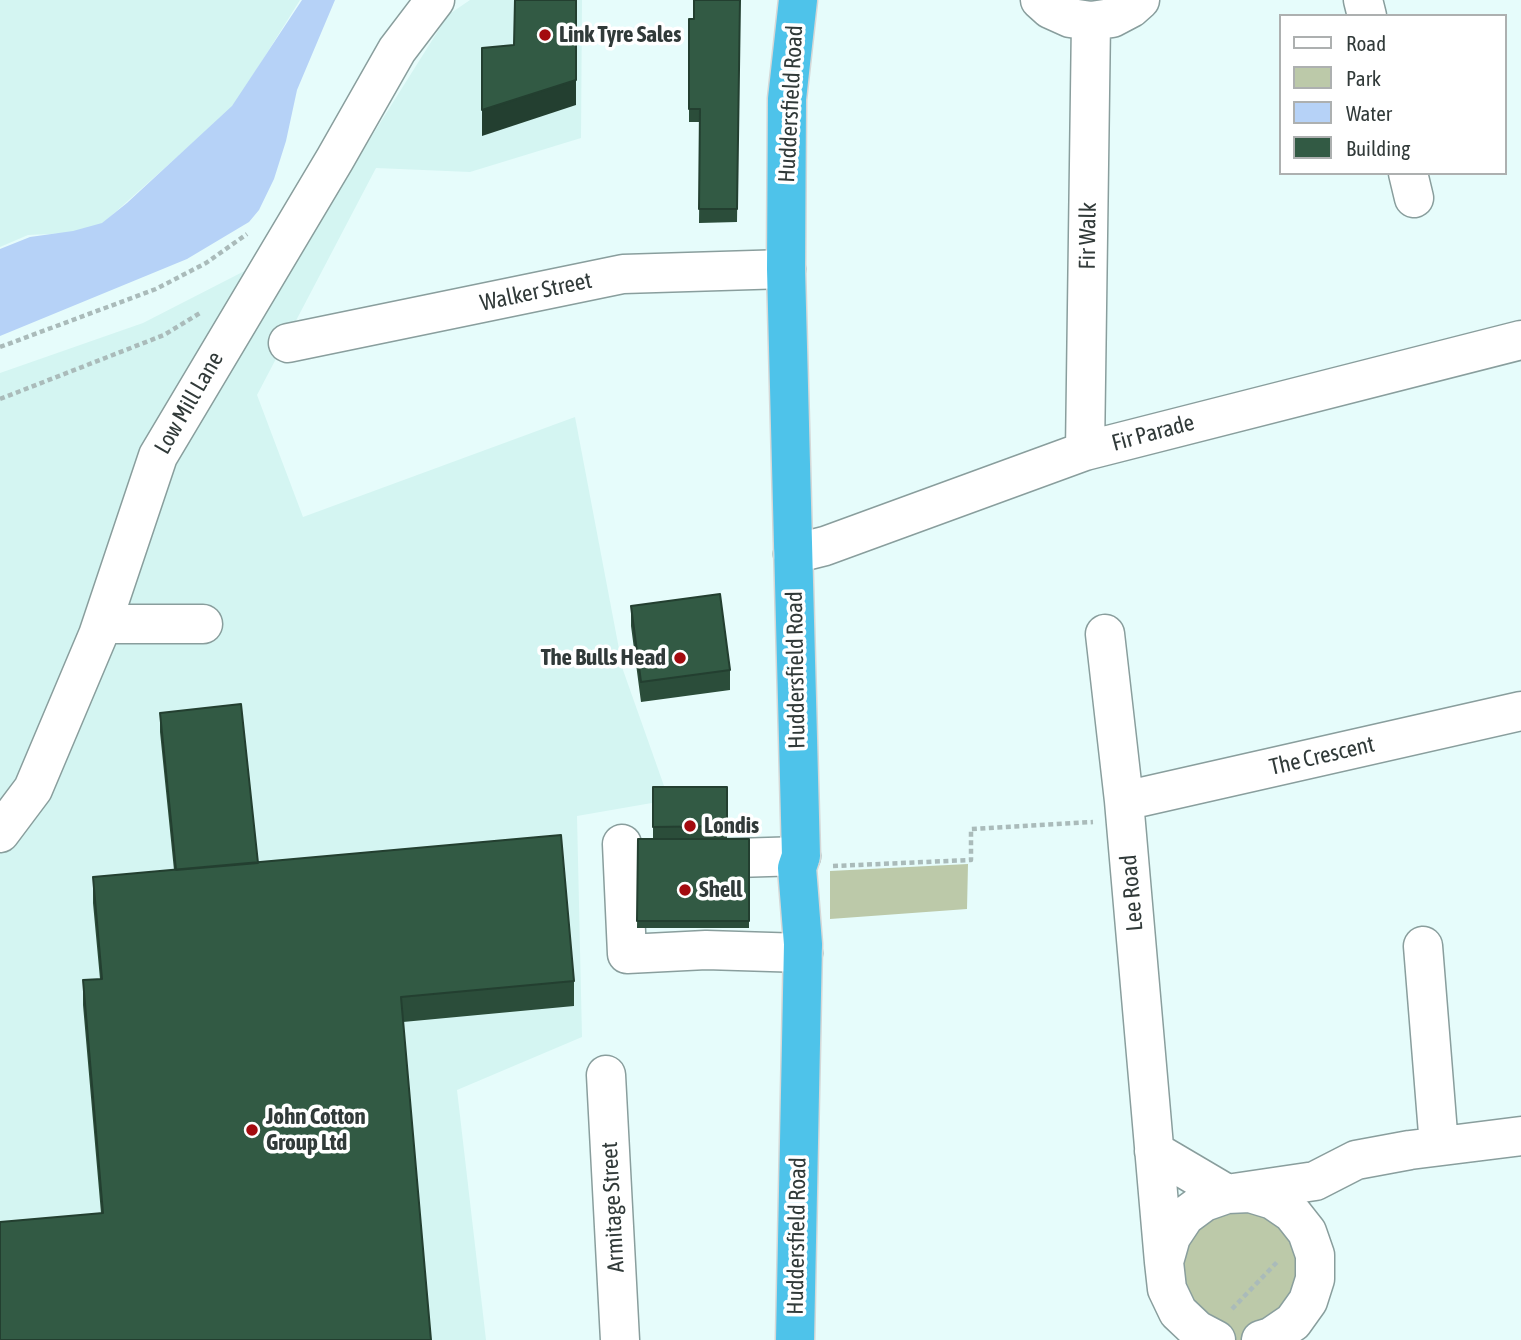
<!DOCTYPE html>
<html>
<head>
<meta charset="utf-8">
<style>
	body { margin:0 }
	#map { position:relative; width:1521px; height:1340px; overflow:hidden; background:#e6fcfb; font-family:"Asap Condensed",sans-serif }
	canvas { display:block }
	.legend { position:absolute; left:1279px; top:14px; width:228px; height:161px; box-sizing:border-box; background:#fff; border:2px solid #adb0b0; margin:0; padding:9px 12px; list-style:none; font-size:21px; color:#313a39 }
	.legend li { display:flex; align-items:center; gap:14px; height:35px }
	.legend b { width:35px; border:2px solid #adb0b0 }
</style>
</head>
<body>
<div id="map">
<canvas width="1521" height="1340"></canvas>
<ul class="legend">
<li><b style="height:9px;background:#fff"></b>Road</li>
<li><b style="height:19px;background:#bcc9a9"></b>Park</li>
<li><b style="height:19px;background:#b6d2f7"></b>Water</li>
<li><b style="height:19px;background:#325a44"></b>Building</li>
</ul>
</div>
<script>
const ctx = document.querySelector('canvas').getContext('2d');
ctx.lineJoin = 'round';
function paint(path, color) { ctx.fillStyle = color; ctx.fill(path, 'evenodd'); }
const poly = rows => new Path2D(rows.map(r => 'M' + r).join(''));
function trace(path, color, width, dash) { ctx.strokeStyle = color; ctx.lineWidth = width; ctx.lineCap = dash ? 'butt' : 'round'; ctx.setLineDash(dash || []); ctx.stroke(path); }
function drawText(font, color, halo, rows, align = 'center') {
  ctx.font = font + ' "Asap Condensed",sans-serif'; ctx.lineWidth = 7; ctx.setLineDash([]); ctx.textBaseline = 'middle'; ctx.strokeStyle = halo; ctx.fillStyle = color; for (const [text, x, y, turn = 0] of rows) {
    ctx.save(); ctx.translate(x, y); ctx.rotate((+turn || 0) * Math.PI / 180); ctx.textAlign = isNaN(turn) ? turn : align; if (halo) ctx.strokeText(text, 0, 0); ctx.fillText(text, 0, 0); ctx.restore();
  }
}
paint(poly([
	[0,0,300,0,234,106,102,224,71,233,28,235,0,247],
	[470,0,582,0,581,138,470,172,376,168,257,395,303,517,575,417,623,670,669,800,577,816,582,1037,457,1090,486,1340,0,1340,0,373,143,323,307,239,448,15]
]), '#d4f5f2');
paint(poly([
	[968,864,967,909,830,919,830,871],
	[1250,1193,1315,1255,1261,1340,1216,1340,1197,1330,1171,1237]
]), '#bcc9a9');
paint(poly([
	[302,0,335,0,297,90,286,141,274,179,259,210,249,222,187,259,0,336,0,249,30,237,73,231,102,223,127,203,232,106]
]), '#b6d2f7');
const minor = poly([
	[1040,0,1050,9,1070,18,1091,21,1112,18,1131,8,1140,0],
	[1363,0,1367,16],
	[1408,173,1414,198],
	[288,343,623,274,786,269],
	[1085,451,1091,21],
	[793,554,825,546,1085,451,1521,340],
	[102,624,203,624],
	[1105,634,1124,801,1164,1262],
	[1124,801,1521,711],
	[0,833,33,789,98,635,158,456,335,159,397,50,435,0],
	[622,844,627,954,706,950,803,953],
	[703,864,703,859,801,856],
	[1423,946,1439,1146],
	[606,1075,620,1340],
	[1154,1151,1227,1194,1315,1181,1356,1160,1410,1150,1521,1136],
	[1216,1340,1197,1330,1178,1312,1167,1289,1164,1262,1171,1237,1185,1216,1204,1202,1227,1194,1250,1193,1273,1200,1292,1213,1307,1232,1315,1255,1315,1279,1308,1301,1293,1322,1271,1337,1261,1340]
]);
const highway = poly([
	[795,1340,803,944,797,868,801,856,786,269,787,99,798,0]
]);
trace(minor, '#899e9d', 41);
trace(highway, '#d6d8d7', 41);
trace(poly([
	[0,347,156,289,206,263,247,234],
	[0,399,164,335,200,313],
	[833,866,971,860,971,829,1093,822],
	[1232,1309,1279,1260]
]), '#aabbba', 4.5, [5, 3.5]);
trace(minor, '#fff', 38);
trace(highway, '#4ec3ea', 38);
paint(poly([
	[740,0,737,222,699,223,700,122,689,122,689,19,694,19],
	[631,606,730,670,730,690,641,702,631,626],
	[160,713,258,863,574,981,574,1006,403,1022,431,1340,101,1213,83,1005,83,980,100,979,93,903,93,877,174,870,160,732],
	[653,787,727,787,727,839,749,839,749,928,637,928,638,839,653,839]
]), '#2b4d3a');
paint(poly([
	[576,80,576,105,482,136,482,110]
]), '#233f30');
const building = poly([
	[515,0,576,0,576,80,482,110,482,48,514,45,515,0],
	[694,0,740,0,737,209,699,209,700,109,689,109,689,19,694,19,694,0],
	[720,594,730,670,641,682,631,606,720,594],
	[241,704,258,863,176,870,160,713,241,704],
	[653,787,727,787,727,826,653,827,653,787],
	[561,835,574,981,401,997,431,1340,0,1340,0,1222,103,1213,83,980,102,979,93,877,561,835],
	[638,839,749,839,749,921,637,921,638,839]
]);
paint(building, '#325a44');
trace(building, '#233f30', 2);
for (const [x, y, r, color] of [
	[545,35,7,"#a30b0f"],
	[680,658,7,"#a30b0f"],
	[690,826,7,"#a30b0f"],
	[685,890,7,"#a30b0f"],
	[252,1130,7,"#a30b0f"]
]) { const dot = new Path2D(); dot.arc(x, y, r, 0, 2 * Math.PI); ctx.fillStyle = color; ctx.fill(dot); trace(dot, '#fff', 2.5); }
drawText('bold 23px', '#313a39', '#fff', [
	["Link Tyre Sales",559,35],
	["The Bulls Head",666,658,"right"],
	["Londis",704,826],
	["Shell",699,890],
	["John Cotton",266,1117],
	["Group Ltd",266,1143]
], 'left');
drawText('23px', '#313a39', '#fff', [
	["Huddersfield Road",791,104,-87],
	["Fir Walk",1088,236,-89],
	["Walker Street",536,292,-12],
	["Low Mill Lane",189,403,-60],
	["Fir Parade",1153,433,-15],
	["Huddersfield Road",796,670,-91],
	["The Crescent",1322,756,-13],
	["Lee Road",1132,893,-95],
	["Armitage Street",613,1207,-93],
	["Huddersfield Road",797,1236,-89]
]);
</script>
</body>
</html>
